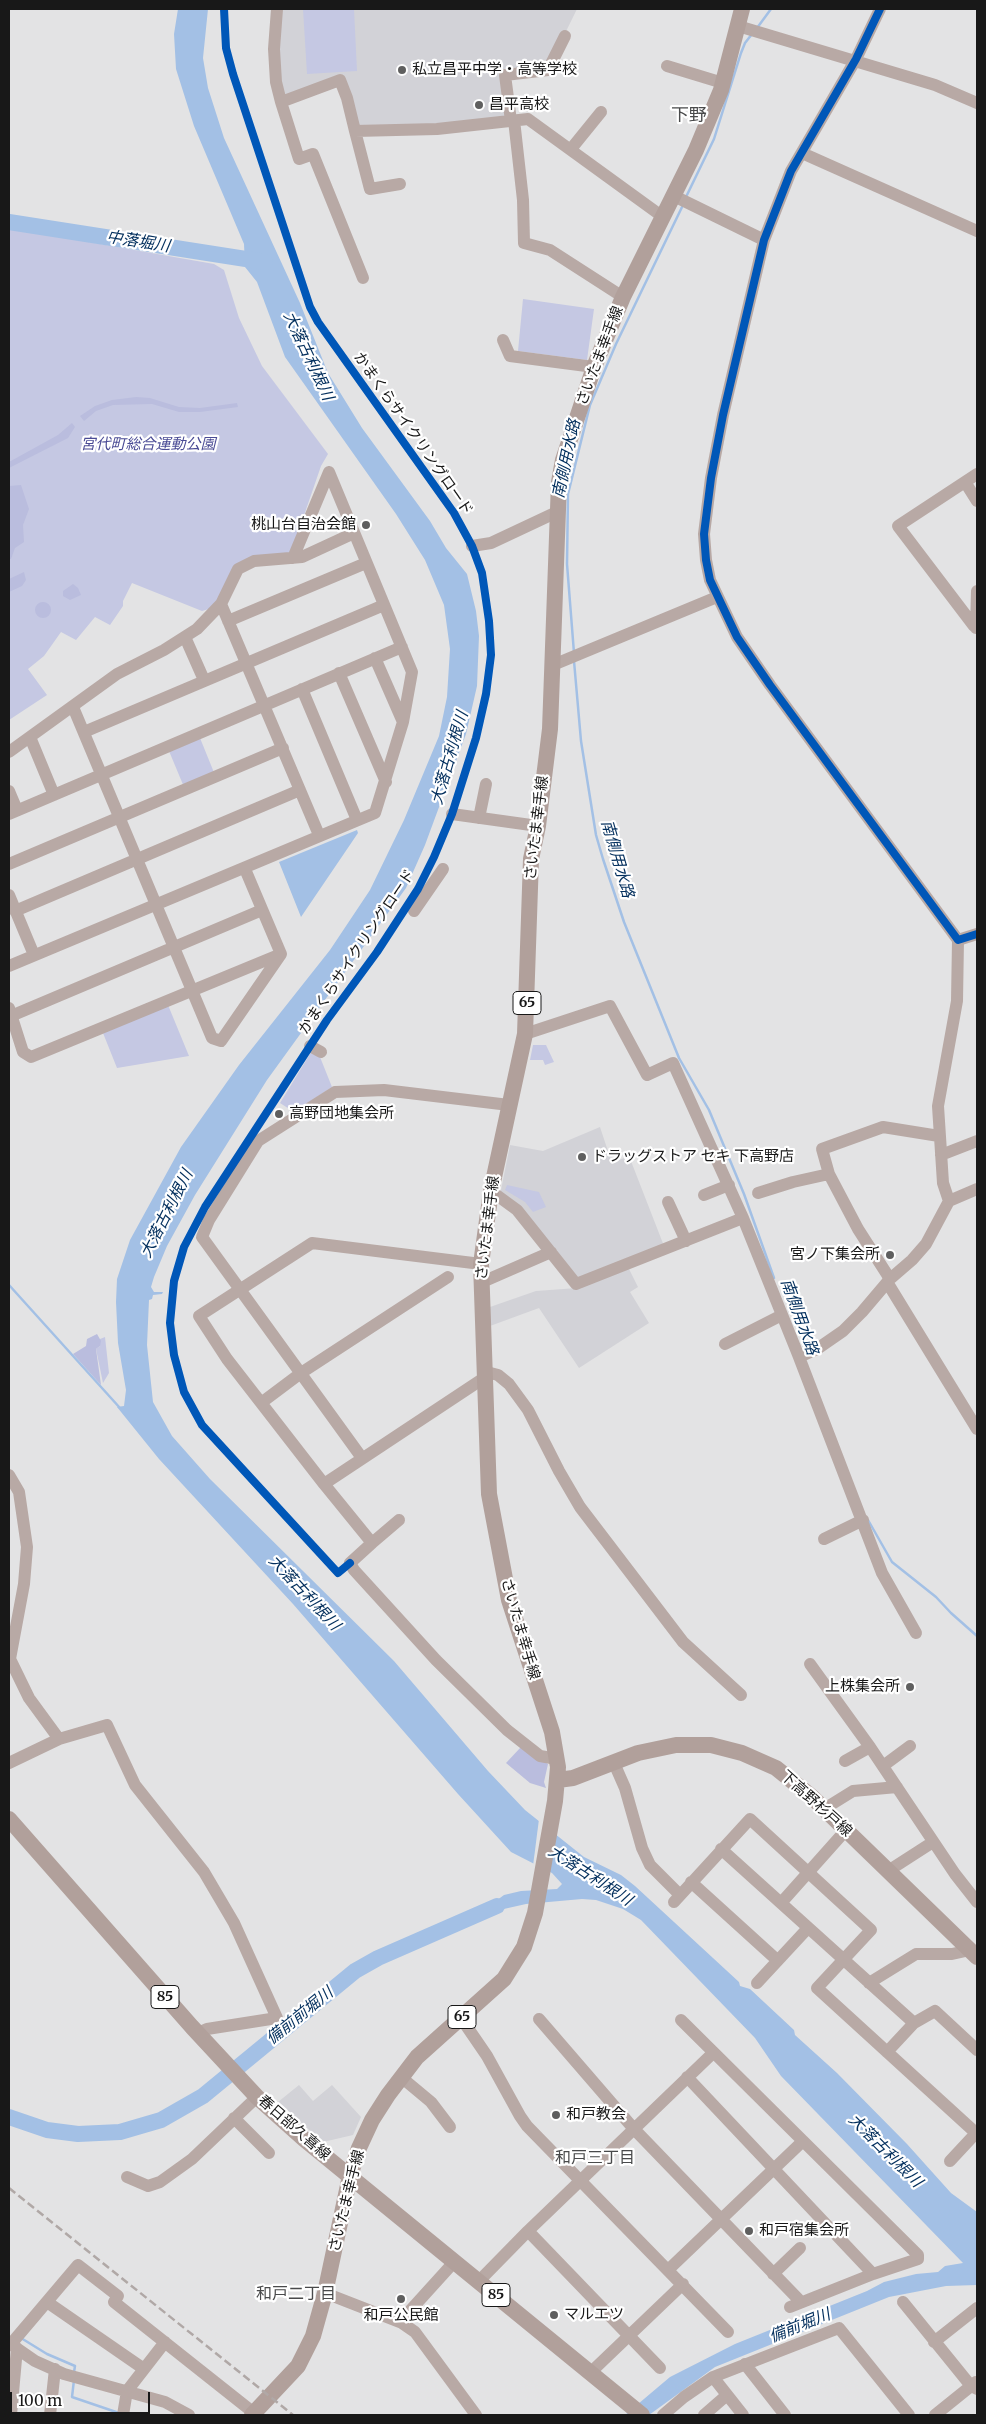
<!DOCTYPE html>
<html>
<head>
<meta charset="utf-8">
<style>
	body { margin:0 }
	#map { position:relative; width:986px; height:2424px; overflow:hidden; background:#e3e3e4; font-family:Merriweather,serif }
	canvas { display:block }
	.frame { position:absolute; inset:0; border:10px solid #181818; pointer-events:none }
	.scale { position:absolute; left:10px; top:2392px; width:140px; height:22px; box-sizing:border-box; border:2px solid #181818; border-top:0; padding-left:6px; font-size:15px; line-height:18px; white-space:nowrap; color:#181818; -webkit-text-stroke:4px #fff; paint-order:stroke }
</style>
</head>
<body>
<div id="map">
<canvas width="986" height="2424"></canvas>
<div class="frame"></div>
<div class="scale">100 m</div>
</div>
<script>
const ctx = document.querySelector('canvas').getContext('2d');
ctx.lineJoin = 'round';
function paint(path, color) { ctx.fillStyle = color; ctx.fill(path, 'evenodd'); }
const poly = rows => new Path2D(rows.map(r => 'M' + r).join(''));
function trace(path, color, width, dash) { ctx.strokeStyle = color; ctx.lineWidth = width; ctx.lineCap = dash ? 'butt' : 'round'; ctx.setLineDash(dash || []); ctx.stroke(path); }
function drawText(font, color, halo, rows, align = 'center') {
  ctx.font = font + ' Merriweather,"Noto Sans JP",serif'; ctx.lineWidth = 4.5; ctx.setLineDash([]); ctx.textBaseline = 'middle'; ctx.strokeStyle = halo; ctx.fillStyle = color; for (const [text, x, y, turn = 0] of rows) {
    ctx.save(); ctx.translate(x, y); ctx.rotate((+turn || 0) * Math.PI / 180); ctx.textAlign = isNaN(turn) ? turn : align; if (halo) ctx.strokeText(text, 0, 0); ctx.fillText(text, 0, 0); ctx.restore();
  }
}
paint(poly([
	[281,9,577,9,548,68,502,73,509,119,357,129,341,77,284,98,279,80],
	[600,1127,612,1163,629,1156,664,1246,626,1263,638,1287,630,1292,649,1323,579,1368,539,1308,490,1326,490,1307,536,1291,577,1288,500,1195,510,1145,543,1151],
	[299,2085,313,2101,332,2085,361,2117,353,2135,323,2142,278,2102]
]), '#d2d2d7');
paint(poly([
	[303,9,354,9,357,71,307,74],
	[9,228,214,264,224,270,239,318,262,366,328,454,321,466,291,553,253,557,212,608,202,611,132,583,123,601,123,606,110,625,95,617,76,640,61,632,44,656,28,669,47,695,9,720],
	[523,299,594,309,587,360,518,351],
	[200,738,215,775,184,787,169,751],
	[168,1005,189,1056,117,1068,103,1033],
	[533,1045,546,1045,554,1062,545,1065,543,1060,530,1060],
	[313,1049,318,1052,332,1087,294,1112,280,1103],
	[507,1185,539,1192,546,1207,533,1212,525,1202,505,1190],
	[105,1337,109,1373,103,1383,96,1349,100,1346,100,1339]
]), '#c5c8e3');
paint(poly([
	[136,397,150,398,179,407,200,408,237,403,238,407,200,412,179,412,152,404,113,405,96,411,84,421,80,416,95,406,112,400],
	[72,423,75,427,68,438,9,468,9,462,58,435],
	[21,485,29,509,23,525,24,542,15,548,11,559,9,559,9,486],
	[24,572,26,580,22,586,9,592,9,579],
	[73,584,78,588,81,595,70,600,63,596,63,591],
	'35 610a8 8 0 1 1 16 0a8 8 0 1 1-16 0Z',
	[97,1334,101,1341,100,1346,96,1349,101,1385,73,1354,86,1346,87,1339],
	[521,1747,548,1764,544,1782,546,1788,530,1783,506,1763]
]), '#babdde');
paint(poly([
	[178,9,208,9,203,58,208,88,224,138,300,303,328,373,362,428,430,521,446,548,467,574,476,611,479,636,477,686,466,734,425,845,406,888,267,1080,195,1195,167,1246,154,1277,151,1287,154,1292,163,1292,162,1294,153,1295,152,1299,149,1300,147,1345,153,1402,172,1436,210,1479,394,1661,488,1771,525,1810,584,1857,621,1875,635,1886,739,1982,740,1986,750,1989,794,2030,795,2035,837,2073,907,2144,951,2193,977,2212,977,2285,946,2286,889,2297,715,2367,649,2415,625,2415,670,2377,735,2344,867,2291,884,2282,916,2274,938,2272,945,2266,963,2263,781,2076,755,2038,641,1920,623,1909,596,1900,582,1899,526,1904,477,1915,504,1895,521,1891,557,1889,562,1884,552,1873,511,1852,458,1794,293,1604,159,1459,117,1407,124,1406,126,1390,118,1343,116,1302,117,1279,130,1240,181,1147,239,1065,330,950,370,890,404,820,439,736,447,697,450,649,444,605,425,560,396,514,285,357,257,282,245,267,244,244,194,126,176,69,174,34],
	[357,830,358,833,301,917,279,862]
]), '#a3c0e5');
paint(poly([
	[539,1819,555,1832,548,1874,533,1866]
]), '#e3e3e4');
trace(poly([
	[757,28,771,9],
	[686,197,714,139,741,53,745,43,752,34],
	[574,653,567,564,568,494,590,405,616,344,683,205],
	[574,661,581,741,596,835,603,859,624,922,679,1058,709,1110,744,1194,774,1278],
	[9,1285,120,1408],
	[868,1520,892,1562,936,1597,951,1613,977,1636],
	[21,2338,47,2354,75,2366,74,2372],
	[74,2380,72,2397,119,2413]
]), '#a3c0e5', 2.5);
trace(poly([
	[9,222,265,262],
	[9,2117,47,2130,78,2134,120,2132,161,2120,203,2096,355,1971,378,1958,497,1906]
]), '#a3c0e5', 16);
trace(poly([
	[277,9,274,49,276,82,281,102,340,80,347,98,355,131,437,129,528,119,663,217],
	[880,9,856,59,791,171,764,240,723,415,711,478,704,534,706,560,710,580,737,637,770,685,958,940,977,934],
	[738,26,935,85,977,103],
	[667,66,723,83],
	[281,102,299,159,313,154,363,278],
	[514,120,523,200,524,243,550,250,623,297],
	[511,121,505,75,548,70,565,36],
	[355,131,370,189,400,184],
	[571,149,601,112],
	[802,153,977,231],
	[674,196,764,240],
	[503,340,510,356,594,367],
	[977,474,898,526,974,626,977,626],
	[965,482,977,501],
	[472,546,491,543,557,512],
	[293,558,329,472],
	[221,604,319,835],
	[228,621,366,563],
	[976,628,977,591],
	[185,637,204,680],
	[375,658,403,722],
	[553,665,717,597],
	[339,673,386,782],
	[302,689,357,820],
	[73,707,212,1038,221,1041,281,954],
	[84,732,384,605],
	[30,737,54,795],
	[9,752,117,674,164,650,197,629,221,604,238,569,254,561,302,557,354,533],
	[9,791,17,810],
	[9,814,402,647],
	[452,814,538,826],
	[479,818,486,784],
	[9,864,283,748],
	[9,895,34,955],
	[15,911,300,790],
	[414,911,443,869],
	[9,966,375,813,403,722,412,672,329,472],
	[9,1008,23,1052,31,1057,281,954,245,869],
	[11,1016,262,910],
	[525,1034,610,1006,647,1075,673,1063,743,1218],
	[310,1046,321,1052],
	[941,1155,977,1141],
	[491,1191,517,1210,576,1284,743,1218,799,1357,817,1349,843,1331,862,1312,890,1279,912,1260,926,1244,949,1201,977,1189],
	[758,1193,793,1182,829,1174],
	[704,1195,729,1185],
	[949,1201,943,1183,938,1106,957,1001,958,940],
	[668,1202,686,1241],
	[481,1264,312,1243,199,1316,227,1359,324,1484,484,1378],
	[890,1279,858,1229,829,1174,822,1149,883,1127,939,1136],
	[887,1282,977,1429],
	[480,1283,551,1252],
	[725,1344,782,1315],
	[799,1357,882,1573,916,1633],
	[483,1371,498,1375,509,1384,528,1410,559,1471,580,1507,683,1642,741,1695],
	[261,1403,301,1373,448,1277],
	[362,1458,202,1237,209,1220,258,1141,335,1092,384,1090,509,1105],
	[9,1475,19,1492,27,1547,24,1584,10,1659],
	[324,1484,372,1543,350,1563,354,1570,436,1660,507,1730,540,1756,557,1759],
	[824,1539,863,1520],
	[372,1543,399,1520],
	[9,1657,29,1698,59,1739],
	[810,1664,870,1747,955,1874,977,1902],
	[845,1761,870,1747],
	[9,1763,59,1739,107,1725,135,1785,204,1872,234,1923,277,2018,207,2029,198,2033],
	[614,1763,625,1788,642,1848,650,1865,680,1895],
	[883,1766,910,1746],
	[824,1809,853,1791,897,1787],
	[721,1849,914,2023],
	[888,1871,933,1842],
	[691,1882,777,1960],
	[674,1902,750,1819,871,1930,817,1988,977,2134],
	[781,1903,846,1830],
	[757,1983,808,1928],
	[869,1983,916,1954,952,1954,970,1950],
	[461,2018,487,2056,520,2116,527,2126,728,2332],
	[539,2019,634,2129,801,2302],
	[681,2020,918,2255,918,2259,873,2274,790,2307],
	[887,2052,914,2023,935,2011,977,2050],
	[401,2077,431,2102,450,2127],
	[687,2077,873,2274],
	[234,2118,269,2153],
	[950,2161,977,2132],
	[127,2177,148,2186,160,2182,192,2159,257,2097],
	[528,2231,660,2368],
	[668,2270,803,2141],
	[773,2274,800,2248],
	[479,2281,528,2231,713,2053],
	[325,2293,402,2323,415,2332,476,2415],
	[47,2302,144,2369],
	[903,2302,971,2386,977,2389],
	[402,2323,407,2314,455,2261],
	[934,2342,977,2308],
	[9,2343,35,2361,64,2374,165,2402,189,2415],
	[11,2344,78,2265,118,2296,114,2302,254,2413],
	[745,2364,785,2415],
	[590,2373,683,2284],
	[713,2377,743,2415],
	[11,2415,17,2348],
	[50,2415,55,2369],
	[123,2415,127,2391,165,2342],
	[663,2415,684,2397,713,2377,839,2328,909,2415],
	[704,2415,727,2395],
	[935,2415,976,2382]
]), '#b8a9a5', 12);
trace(poly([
	[558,1780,573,1778,638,1753,676,1745,711,1745,742,1753,776,1768,812,1797,977,1957],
	[9,1819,192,2027,257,2097,304,2139,642,2415],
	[252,2415,298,2366,313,2336,325,2293,350,2176,359,2148,372,2120,388,2095,417,2057,504,1979,524,1947,535,1913,555,1801,558,1767,552,1732,509,1600,489,1494,481,1264,491,1191,525,1034,531,859,538,826,550,729,559,482,563,460,594,367,623,297,696,150,721,90,742,9]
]), '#b1a09b', 16);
trace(poly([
	[9,2188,293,2415]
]), '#b0a8a6', 2.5, [8, 4]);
trace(poly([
	[224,9,226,48,233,74,310,307,318,322,454,513,472,546,482,573,489,621,491,655,486,694,476,738,452,814,434,857,418,889,377,952,327,1020,205,1207,184,1247,174,1281,170,1323,174,1355,184,1392,202,1425,338,1573,350,1563],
	[880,9,856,59,791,171,764,240,723,415,711,478,704,534,706,560,710,580,737,637,770,685,958,940,977,934]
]), '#0057b8', 8);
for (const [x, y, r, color] of [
	[402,70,5,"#5f5f5f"],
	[479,105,5,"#5f5f5f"],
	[366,525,5,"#5f5f5f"],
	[279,1114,5,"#5f5f5f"],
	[582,1157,5,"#5f5f5f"],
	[890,1255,5,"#5f5f5f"],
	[910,1687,5,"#5f5f5f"],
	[556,2115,5,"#5f5f5f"],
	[749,2231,5,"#5f5f5f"],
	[401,2299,5,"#5f5f5f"],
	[554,2315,5,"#5f5f5f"]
]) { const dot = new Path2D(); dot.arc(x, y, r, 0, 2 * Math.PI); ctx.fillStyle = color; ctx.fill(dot); trace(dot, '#fff', 2); }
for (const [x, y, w] of [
	[527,1003,28],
	[165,1997,28],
	[462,2017,28],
	[496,2295,28]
]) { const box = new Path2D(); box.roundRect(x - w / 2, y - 11.5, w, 23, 4); ctx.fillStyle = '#fff'; ctx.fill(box); trace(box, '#181818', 1); }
drawText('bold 14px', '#181818', null, [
	["65",527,1003],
	["85",165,1997],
	["65",462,2017],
	["85",496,2295]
]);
drawText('15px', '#181818', '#fff', [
	["私立昌平中学・高等学校",412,70],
	["昌平高校",489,105],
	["桃山台自治会館",356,525,"right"],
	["高野団地集会所",289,1114],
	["ドラッグストア セキ 下高野店",592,1157],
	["宮ノ下集会所",880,1255,"right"],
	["上株集会所",900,1687,"right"],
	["和戸教会",566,2115],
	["和戸宿集会所",759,2231],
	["マルエツ",564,2315],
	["和戸公民館",401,2316,"center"]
], 'left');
drawText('15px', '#181818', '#fff', [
	["さいたま幸手線",600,356,-69],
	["かまくらサイクリングロード",413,434,55],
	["さいたま幸手線",537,828,-83],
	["かまくらサイクリングロード",357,952,-56],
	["さいたま幸手線",488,1228,-83],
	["さいたま幸手線",520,1629,74],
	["下高野杉戸線",816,1804,42],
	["春日部久喜線",294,2128,41],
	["さいたま幸手線",347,2201,-76]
]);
drawText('italic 15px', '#4a4b95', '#fff', [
	["宮代町総合運動公園",148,445]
]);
drawText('italic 16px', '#032f5d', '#fff', [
	["中落堀川",138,242,9],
	["大落古利根川",308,356,65],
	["南側用水路",567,459,-78],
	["大落古利根川",450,758,-74],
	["南側用水路",617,859,74],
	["大落古利根川",167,1214,-63],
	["南側用水路",799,1317,70],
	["大落古利根川",304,1593,47],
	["大落古利根川",590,1876,33],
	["備前前堀川",300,2016,-39],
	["大落古利根川",885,2151,45],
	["備前堀川",800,2326,-22]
]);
drawText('16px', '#494a4b', '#fff', [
	["和戸三丁目",595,2158],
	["和戸二丁目",296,2294]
]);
drawText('18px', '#494a4b', '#fff', [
	["下野",689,116]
]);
</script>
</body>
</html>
